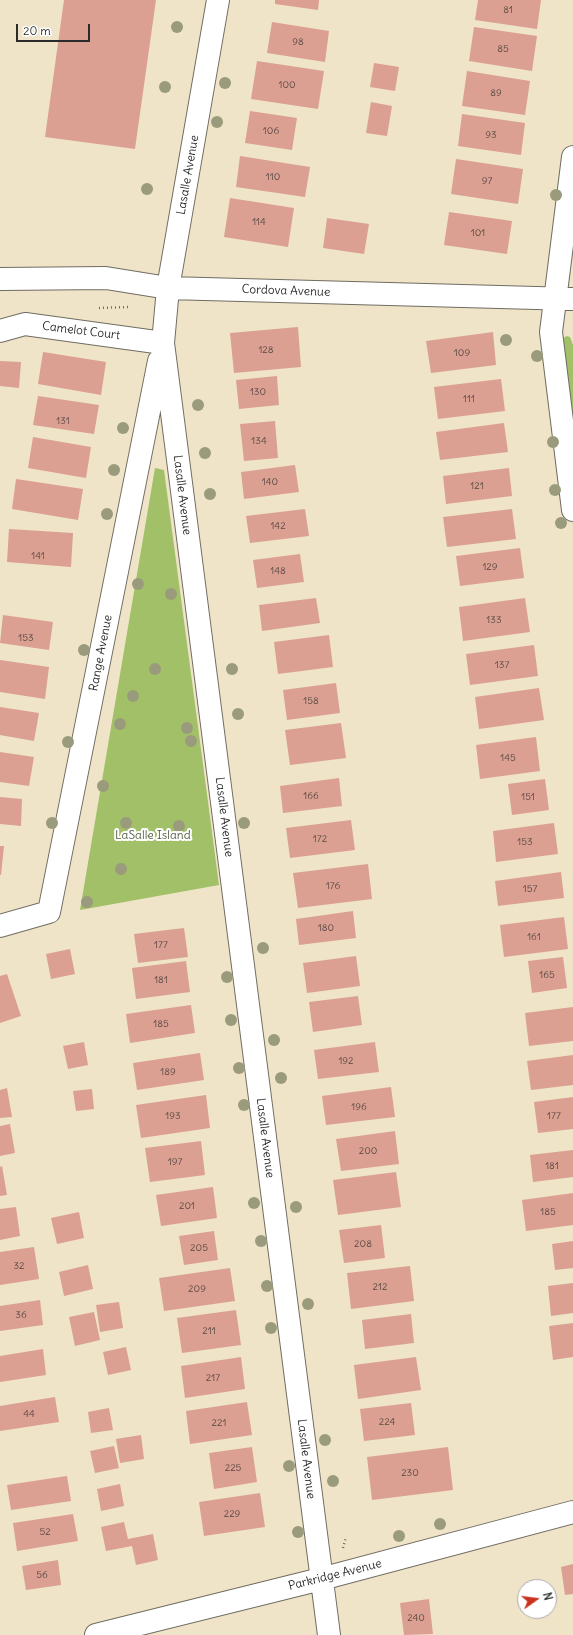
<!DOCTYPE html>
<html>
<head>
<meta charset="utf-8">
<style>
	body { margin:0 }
	#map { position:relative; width:573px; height:1635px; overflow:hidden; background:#efe4c7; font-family:Delius,sans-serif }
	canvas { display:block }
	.north { position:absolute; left:517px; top:1579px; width:40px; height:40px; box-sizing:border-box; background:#fff; border:1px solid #aaa; border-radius:50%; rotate:76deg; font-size:11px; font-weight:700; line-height:16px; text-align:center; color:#2b2b2b }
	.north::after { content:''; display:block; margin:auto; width:14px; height:18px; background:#c8321e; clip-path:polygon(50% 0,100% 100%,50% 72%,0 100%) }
	.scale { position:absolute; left:16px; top:24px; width:74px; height:18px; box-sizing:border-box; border:2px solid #2b2b2b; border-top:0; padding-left:5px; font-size:12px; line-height:14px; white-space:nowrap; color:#2b2b2b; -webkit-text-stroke:3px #fff; paint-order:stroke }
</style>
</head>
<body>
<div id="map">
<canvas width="573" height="1635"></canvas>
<div class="north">N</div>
<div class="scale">20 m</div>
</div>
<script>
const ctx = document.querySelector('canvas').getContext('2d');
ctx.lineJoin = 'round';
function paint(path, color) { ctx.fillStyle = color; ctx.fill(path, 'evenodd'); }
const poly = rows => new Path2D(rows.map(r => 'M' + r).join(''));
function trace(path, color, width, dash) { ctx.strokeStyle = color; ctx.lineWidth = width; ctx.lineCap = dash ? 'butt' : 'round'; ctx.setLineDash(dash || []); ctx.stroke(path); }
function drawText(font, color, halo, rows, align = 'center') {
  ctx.font = font + ' Delius,sans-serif'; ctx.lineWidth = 4; ctx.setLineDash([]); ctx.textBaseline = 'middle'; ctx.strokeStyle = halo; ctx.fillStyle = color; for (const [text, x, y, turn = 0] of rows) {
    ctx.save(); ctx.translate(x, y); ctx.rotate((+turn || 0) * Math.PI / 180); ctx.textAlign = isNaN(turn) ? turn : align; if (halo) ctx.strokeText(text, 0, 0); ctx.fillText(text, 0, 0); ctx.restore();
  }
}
paint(poly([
	[567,336,570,337,573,345,573,430,562,342,563,338],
	[155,468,164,470,219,885,80,910]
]), '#a1c068');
paint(poly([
	[64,0,156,0,135,149,45,137],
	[275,0,319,0,318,10,275,4],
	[478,0,541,0,537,29,475,20],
	[272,22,329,31,325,62,267,53],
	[474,27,537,36,532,71,469,61],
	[257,61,324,71,318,109,251,99],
	[374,63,399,67,395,91,370,87],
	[467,71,530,81,525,115,462,106],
	[371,102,392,106,387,136,366,133],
	[250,111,297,118,292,150,245,143],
	[462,114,525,123,521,155,458,146],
	[240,156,310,167,305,197,236,187],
	[456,159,523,169,518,204,451,194],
	[230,198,294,208,288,247,224,237],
	[449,212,512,221,507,254,444,245],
	[327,218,369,224,364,254,323,248],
	[298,327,301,367,234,373,230,333],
	[493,332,496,365,431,373,426,341],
	[43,352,106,362,101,395,38,384],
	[0,361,21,362,19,388,0,386],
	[277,376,279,405,239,409,236,380],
	[501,379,505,411,438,419,434,387],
	[38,396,99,405,94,434,33,425],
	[275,421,278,458,244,461,240,424],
	[504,423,508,452,440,460,436,432],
	[33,437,91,447,86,478,28,468],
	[295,465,299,492,244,499,241,472],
	[509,468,512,496,446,504,443,476],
	[16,479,83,489,78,520,12,509],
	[305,509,309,536,250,543,246,516],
	[512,509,516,539,447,547,443,517],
	[9,529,73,533,71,567,7,562],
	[520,548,524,578,460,586,456,556],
	[300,554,304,582,257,588,253,560],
	[316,598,320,623,262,631,259,605],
	[525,598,530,632,463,641,459,607],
	[3,615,53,622,49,650,0,643],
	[329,635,333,667,278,674,274,642],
	[534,645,538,676,470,685,466,654],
	[0,660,49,667,45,699,0,692],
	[336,683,340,713,287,720,283,690],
	[539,688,544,720,479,729,475,697],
	[0,707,39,713,34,741,0,735],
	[341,723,346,758,290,765,285,730],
	[536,737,540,771,480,779,476,745],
	[0,752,34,757,29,786,0,782],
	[339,778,342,806,283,813,280,786],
	[545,779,549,810,512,815,508,784],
	[0,797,22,799,21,826,0,824],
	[351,820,355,850,290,858,286,828],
	[554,823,558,854,496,862,493,831],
	[0,846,4,846,1,875,0,875],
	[368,864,372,899,298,908,293,873],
	[561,872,564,898,498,906,495,881],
	[353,911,356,938,299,945,296,919],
	[564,917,568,949,504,957,500,925],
	[184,928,188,957,138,963,134,934],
	[70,949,75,974,51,979,46,954],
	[356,956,360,986,307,993,303,963],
	[563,957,567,988,532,993,528,961],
	[186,961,190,992,136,999,132,968],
	[7,974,21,1016,0,1023,0,976],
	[358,996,362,1025,313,1032,309,1002],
	[191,1005,195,1033,130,1043,126,1014],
	[573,1007,573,1041,529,1046,525,1013],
	[84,1042,88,1065,68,1069,63,1046],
	[375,1042,379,1072,318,1079,314,1050],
	[200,1053,204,1080,137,1090,133,1063],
	[573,1055,573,1085,531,1090,527,1061],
	[391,1087,395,1117,326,1125,322,1096],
	[7,1088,12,1117,0,1118,0,1090],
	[92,1089,94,1109,76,1111,73,1091],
	[206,1095,210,1128,141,1138,136,1105],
	[573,1097,573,1129,538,1133,534,1102],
	[10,1124,15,1153,0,1156,0,1126],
	[395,1131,399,1164,341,1171,336,1139],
	[201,1141,205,1175,150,1182,145,1148],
	[573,1150,573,1177,533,1182,530,1155],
	[2,1166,7,1195,0,1196,0,1167],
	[396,1172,401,1207,338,1215,333,1180],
	[213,1187,217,1218,161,1226,156,1195],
	[573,1193,573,1225,526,1231,522,1200],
	[16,1207,20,1236,0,1240,0,1209],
	[79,1212,84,1238,57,1244,51,1218],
	[381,1225,385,1258,344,1263,339,1230],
	[214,1231,218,1260,184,1265,179,1236],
	[573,1241,573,1268,555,1270,552,1244],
	[34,1247,39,1279,0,1285,0,1252],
	[88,1265,93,1289,64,1296,59,1272],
	[410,1266,414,1301,351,1309,347,1273],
	[230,1268,235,1301,164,1311,159,1278],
	[573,1283,573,1313,551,1316,548,1286],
	[40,1300,43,1325,0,1331,0,1306],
	[119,1302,123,1328,100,1332,96,1305],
	[236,1310,241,1345,182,1353,177,1318],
	[94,1312,100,1340,75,1346,69,1317],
	[411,1314,414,1343,365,1349,362,1320],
	[573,1323,573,1357,553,1360,549,1326],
	[126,1347,131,1370,108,1375,103,1352],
	[43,1349,46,1375,0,1382,0,1356],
	[241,1357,245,1389,185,1398,181,1366],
	[416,1357,421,1390,358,1399,354,1365],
	[55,1397,59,1422,0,1431,0,1406],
	[247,1402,252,1435,190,1444,186,1411],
	[411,1403,415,1435,364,1441,360,1409],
	[109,1408,113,1430,91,1433,88,1412],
	[141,1435,144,1459,120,1463,116,1439],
	[114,1446,119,1468,95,1473,90,1451],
	[252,1447,257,1482,214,1489,209,1453],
	[448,1447,453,1490,372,1500,367,1457],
	[67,1476,71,1501,11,1510,7,1485],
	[120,1484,124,1506,101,1511,97,1489],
	[260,1493,265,1527,204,1536,199,1502],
	[73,1514,78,1541,17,1551,13,1523],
	[124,1522,128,1539,153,1534,158,1560,136,1565,132,1546,106,1551,101,1527],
	[58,1560,61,1585,26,1590,22,1566],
	[573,1564,573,1594,565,1595,561,1567],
	[429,1599,433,1634,404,1635,400,1603]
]), '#dba091');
const minor = poly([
	[218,0,168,288,163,343,329,1635],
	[573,157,551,332,573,510],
	[0,279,106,278,168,288,573,299],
	[0,331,25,324,163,343],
	[0,926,49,912,159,361],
	[96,1635,321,1579,573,1512]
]);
trace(minor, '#706c62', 24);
trace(poly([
	[99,308,128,307],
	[343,1548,346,1537]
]), '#706c62', 2.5, [1, 3]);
trace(minor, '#fff', 22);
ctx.fillStyle = '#9a9b7d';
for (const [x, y] of [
	[177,27],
	[225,83],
	[165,87],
	[217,122],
	[147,189],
	[556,195],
	[506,340],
	[537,356],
	[198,405],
	[123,428],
	[553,442],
	[205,453],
	[114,470],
	[555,490],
	[210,494],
	[107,514],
	[561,523],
	[138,584],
	[171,594],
	[84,650],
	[155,669],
	[232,669],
	[133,696],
	[238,714],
	[120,724],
	[187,728],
	[191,741],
	[68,742],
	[103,786],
	[52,823],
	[126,823],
	[244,823],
	[179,826],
	[121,869],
	[87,902],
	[263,948],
	[227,977],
	[231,1020],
	[274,1040],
	[239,1068],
	[281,1078],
	[244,1105],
	[254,1203],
	[296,1207],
	[261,1241],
	[267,1286],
	[308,1304],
	[271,1328],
	[325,1440],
	[289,1466],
	[333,1481],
	[440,1524],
	[298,1532],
	[399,1536]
]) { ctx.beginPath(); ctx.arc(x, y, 6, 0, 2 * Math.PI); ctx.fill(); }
drawText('10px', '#574844', null, [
	["81",508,10],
	["98",298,42],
	["85",503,49],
	["100",287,85],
	["89",496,93],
	["106",271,131],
	["93",491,135],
	["110",273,177],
	["97",487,181],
	["114",259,222],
	["101",478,233],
	["128",266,350],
	["109",462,353],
	["130",258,392],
	["111",469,399],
	["131",63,421],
	["134",259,441],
	["140",270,482],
	["121",477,486],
	["142",278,526],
	["141",38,556],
	["129",490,567],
	["148",278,571],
	["133",494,620],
	["153",26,638],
	["137",502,665],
	["158",311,701],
	["145",508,758],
	["166",311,796],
	["151",528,797],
	["172",320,839],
	["153",525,842],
	["176",333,886],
	["157",530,889],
	["180",326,928],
	["161",534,937],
	["177",161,945],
	["165",547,975],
	["181",161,980],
	["185",161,1024],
	["192",346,1061],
	["189",168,1072],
	["196",359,1107],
	["193",173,1116],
	["177",554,1116],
	["200",368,1151],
	["197",175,1162],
	["181",552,1166],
	["201",187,1206],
	["185",548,1212],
	["208",363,1244],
	["205",199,1248],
	["32",19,1266],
	["212",380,1287],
	["209",197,1289],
	["36",21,1315],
	["211",209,1331],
	["217",213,1378],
	["44",29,1414],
	["224",387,1422],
	["221",219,1423],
	["225",233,1468],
	["230",410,1473],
	["229",232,1514],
	["52",45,1532],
	["56",42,1575],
	["240",416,1618]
]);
drawText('12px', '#2b2b2b', '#fff', [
	["Lasalle Avenue",188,175,-80],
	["Cordova Avenue",286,291,2],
	["Camelot Court",81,331,7],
	["Lasalle Avenue",182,495,83],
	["Range Avenue",101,653,-79],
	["Lasalle Avenue",224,817,83],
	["Lasalle Avenue",265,1138,83],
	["Lasalle Avenue",306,1459,83],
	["Parkridge Avenue",335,1575,-14]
]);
drawText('12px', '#545f40', '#fff', [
	["LaSalle Island",153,836]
]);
</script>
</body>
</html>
